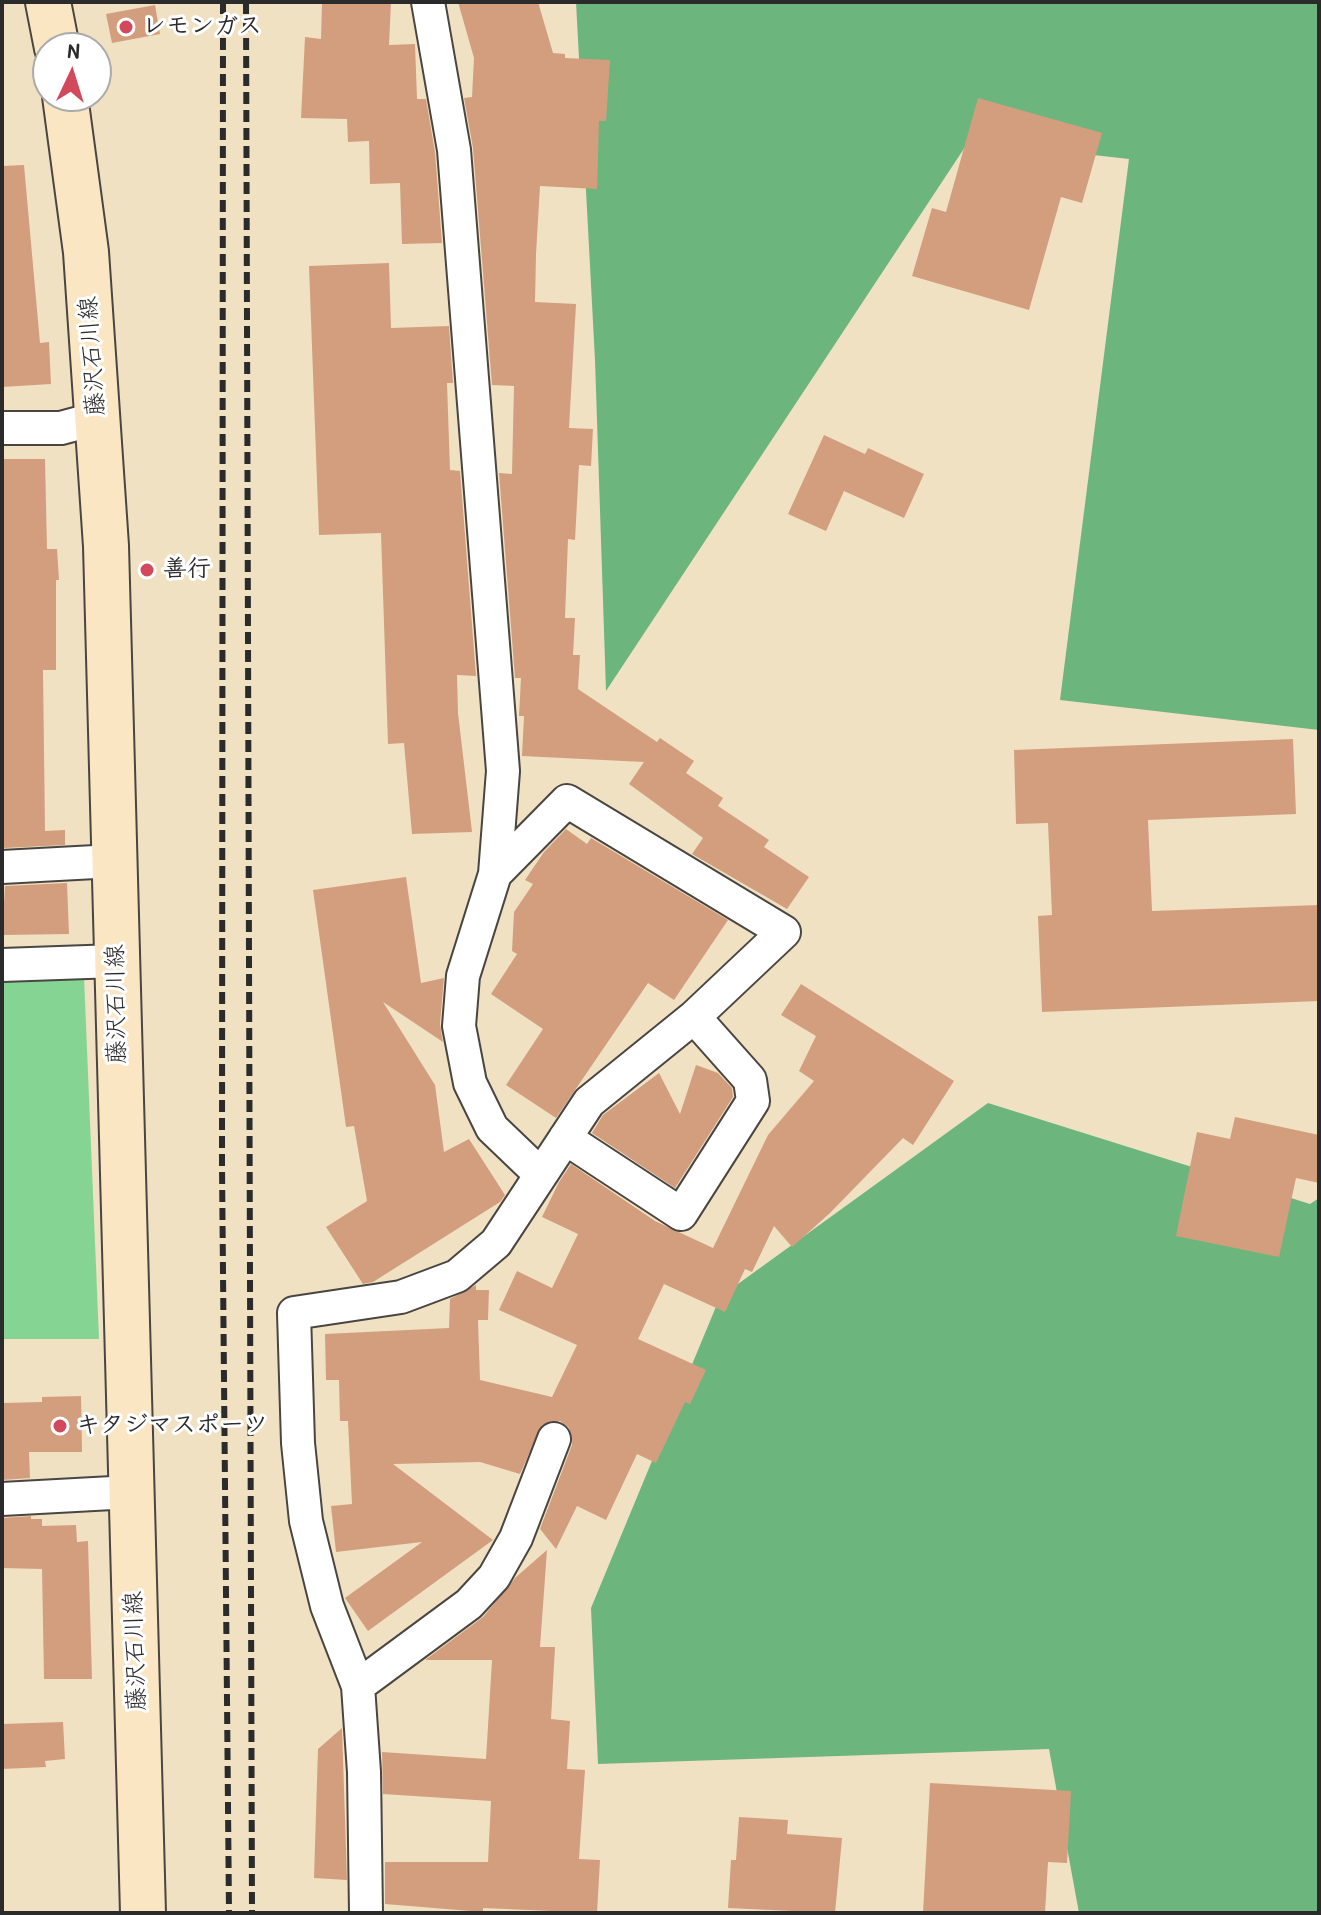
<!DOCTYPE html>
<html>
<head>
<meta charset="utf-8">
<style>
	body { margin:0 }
	#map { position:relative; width:1321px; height:1915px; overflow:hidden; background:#f0e1c3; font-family:"Patrick Hand",sans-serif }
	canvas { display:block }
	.frame { position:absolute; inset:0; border:4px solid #2b2b2b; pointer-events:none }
	.north { position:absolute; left:32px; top:32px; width:80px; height:80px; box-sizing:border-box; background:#fff; border:2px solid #aaa; border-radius:50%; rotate:4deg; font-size:22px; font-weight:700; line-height:32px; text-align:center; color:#2b2b2b }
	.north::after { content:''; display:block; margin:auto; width:28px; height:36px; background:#d1495b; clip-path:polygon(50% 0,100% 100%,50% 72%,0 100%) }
</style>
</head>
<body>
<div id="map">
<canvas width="1321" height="1915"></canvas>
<div class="frame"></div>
<div class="north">N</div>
</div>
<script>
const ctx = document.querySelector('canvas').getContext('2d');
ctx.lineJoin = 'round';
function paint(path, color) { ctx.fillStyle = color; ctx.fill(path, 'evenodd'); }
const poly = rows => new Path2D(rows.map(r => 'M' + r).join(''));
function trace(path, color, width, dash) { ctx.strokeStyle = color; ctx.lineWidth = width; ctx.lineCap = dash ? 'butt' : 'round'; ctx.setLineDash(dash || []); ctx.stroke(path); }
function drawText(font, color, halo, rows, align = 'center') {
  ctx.font = font + ' "Patrick Hand","Klee One",sans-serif'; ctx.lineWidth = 6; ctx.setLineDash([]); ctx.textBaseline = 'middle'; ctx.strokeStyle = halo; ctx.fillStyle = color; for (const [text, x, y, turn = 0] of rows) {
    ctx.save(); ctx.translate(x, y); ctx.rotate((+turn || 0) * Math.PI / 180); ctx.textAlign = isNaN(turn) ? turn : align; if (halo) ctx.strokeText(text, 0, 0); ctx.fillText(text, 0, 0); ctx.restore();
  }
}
paint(poly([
	[84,977,99,1339,2,1339,2,980]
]), '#86d494');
paint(poly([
	[576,2,1319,2,1319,730,1060,700,1129,159,969,141,606,691,595,360],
	[988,1103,1310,1204,1319,1198,1319,1913,1079,1913,1049,1749,598,1764,591,1608,720,1297]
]), '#6cb67e');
paint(poly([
	[322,2,391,2,389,45,415,44,417,99,426,99,435,152,442,243,402,244,400,183,370,184,369,141,348,142,347,119,301,118,305,37,321,39],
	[458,2,538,2,553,53,565,54,565,58,610,60,606,121,599,121,597,189,540,186,536,254,535,302,576,304,569,428,593,429,591,466,579,465,575,540,568,539,565,618,575,618,573,655,580,655,578,689,657,742,660,738,694,761,686,773,723,798,718,806,769,840,764,847,809,877,787,909,692,854,703,838,629,784,644,762,522,756,524,716,519,716,521,678,515,678,499,473,512,474,514,386,492,385,473,148,464,98,472,97,474,58],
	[155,5,160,34,112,43,106,14],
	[978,98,1102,133,1082,203,1061,197,1029,310,912,276,932,208,946,212],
	[24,165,40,343,49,342,51,384,2,387,2,166],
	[389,263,391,328,449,326,453,383,447,383,450,470,460,471,476,676,457,675,458,713,472,832,412,834,404,743,388,744,381,533,319,535,309,266],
	[824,435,865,454,868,448,924,474,904,518,844,491,826,531,788,514],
	[2,459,45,459,47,549,57,549,59,580,56,580,56,670,43,670,45,831,65,830,65,845,4,848],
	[1293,739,1296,814,1148,820,1152,911,1319,905,1319,1001,1042,1012,1038,916,1052,915,1048,823,1016,824,1014,750],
	[566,829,587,844,591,838,728,920,674,1000,648,983,556,1118,506,1085,543,1029,491,994,517,954,512,951,514,912,533,884,525,880,544,852],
	[406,877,421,983,444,978,440,1024,443,1042,383,1002,435,1085,444,1152,469,1139,505,1195,500,1202,373,1282,363,1284,326,1227,367,1201,354,1126,346,1127,313,890],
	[67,883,69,934,2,935,5,886],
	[801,984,954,1081,913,1145,903,1138,830,1213,792,1247,774,1226,752,1272,745,1269,725,1312,664,1284,638,1339,706,1370,690,1404,685,1402,656,1463,637,1454,606,1520,577,1506,556,1549,540,1529,572,1445,569,1428,560,1421,542,1425,520,1474,480,1462,393,1464,493,1540,368,1631,345,1598,422,1542,336,1552,331,1506,352,1504,348,1421,340,1421,339,1380,326,1380,325,1334,449,1328,450,1299,476,1285,476,1290,489,1290,488,1320,478,1320,480,1380,552,1397,577,1345,499,1310,517,1271,552,1288,578,1234,542,1217,559,1182,571,1164,655,1221,713,1248,768,1135,814,1081,799,1071,816,1036,781,1015],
	[696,1065,718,1073,732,1088,733,1097,675,1188,592,1133,603,1115,659,1073,680,1114],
	[1235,1117,1319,1135,1319,1183,1296,1178,1279,1257,1176,1236,1197,1132,1230,1139],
	[81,1396,82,1452,29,1452,30,1478,2,1480,3,1403,42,1402,42,1397],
	[31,1516,31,1519,42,1519,42,1526,76,1525,77,1542,88,1541,92,1679,44,1679,42,1569,2,1568,2,1518],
	[547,1550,540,1647,555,1647,551,1719,570,1721,567,1769,585,1770,579,1859,600,1860,597,1913,483,1908,483,1912,385,1904,385,1862,488,1862,491,1801,383,1794,382,1752,486,1759,492,1660,425,1660,483,1617,516,1577],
	[63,1722,65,1759,45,1761,46,1767,2,1769,2,1724],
	[342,1728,347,1880,314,1878,318,1749],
	[930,1783,1071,1791,1067,1863,1048,1862,1045,1913,923,1913],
	[739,1817,788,1820,787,1834,842,1838,835,1913,728,1908,731,1860,736,1860]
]), '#d39e7e');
const street = poly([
	[428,2,454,150,503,771,495,874,463,976,459,1026,470,1083,492,1128,540,1174],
	[2,428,61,428,98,418],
	[2,867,114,861],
	[2,965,116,961],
	[565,1138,681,1214,753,1101,750,1080,694,1017],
	[2,1499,131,1492],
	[358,1686,469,1604,494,1577,516,1538,554,1439],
	[366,1913,364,1772,358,1686,327,1606,306,1521,298,1443,294,1313,401,1297,457,1276,496,1243,589,1102,694,1017,784,932,567,801,495,874]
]);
const secondary = poly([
	[48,2,57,48],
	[65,96,86,252,106,546,143,1913]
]);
trace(street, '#494642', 36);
trace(secondary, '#494642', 48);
trace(street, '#fff', 32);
trace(secondary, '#fbe6c4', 44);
trace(poly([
	[223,2,222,1166,229,1913],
	[246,2,252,1913]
]), '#2b2b2b', 6, [12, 6]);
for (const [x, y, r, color] of [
	[126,27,8,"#d1495b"],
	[147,570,8,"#d1495b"],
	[60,1426,8,"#d1495b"]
]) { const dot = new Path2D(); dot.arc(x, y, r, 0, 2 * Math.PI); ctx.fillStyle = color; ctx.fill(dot); trace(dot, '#fff', 3); }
drawText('bold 24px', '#2b2b2b', '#fff', [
	["レモンガス",142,27],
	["善行",163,570],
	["キタジマスポーツ",76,1426]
], 'left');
drawText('24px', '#2b2b2b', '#fff', [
	["藤沢石川線",93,356,-94],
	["藤沢石川線",117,1004,-91],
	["藤沢石川線",136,1651,-92]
]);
</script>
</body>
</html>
